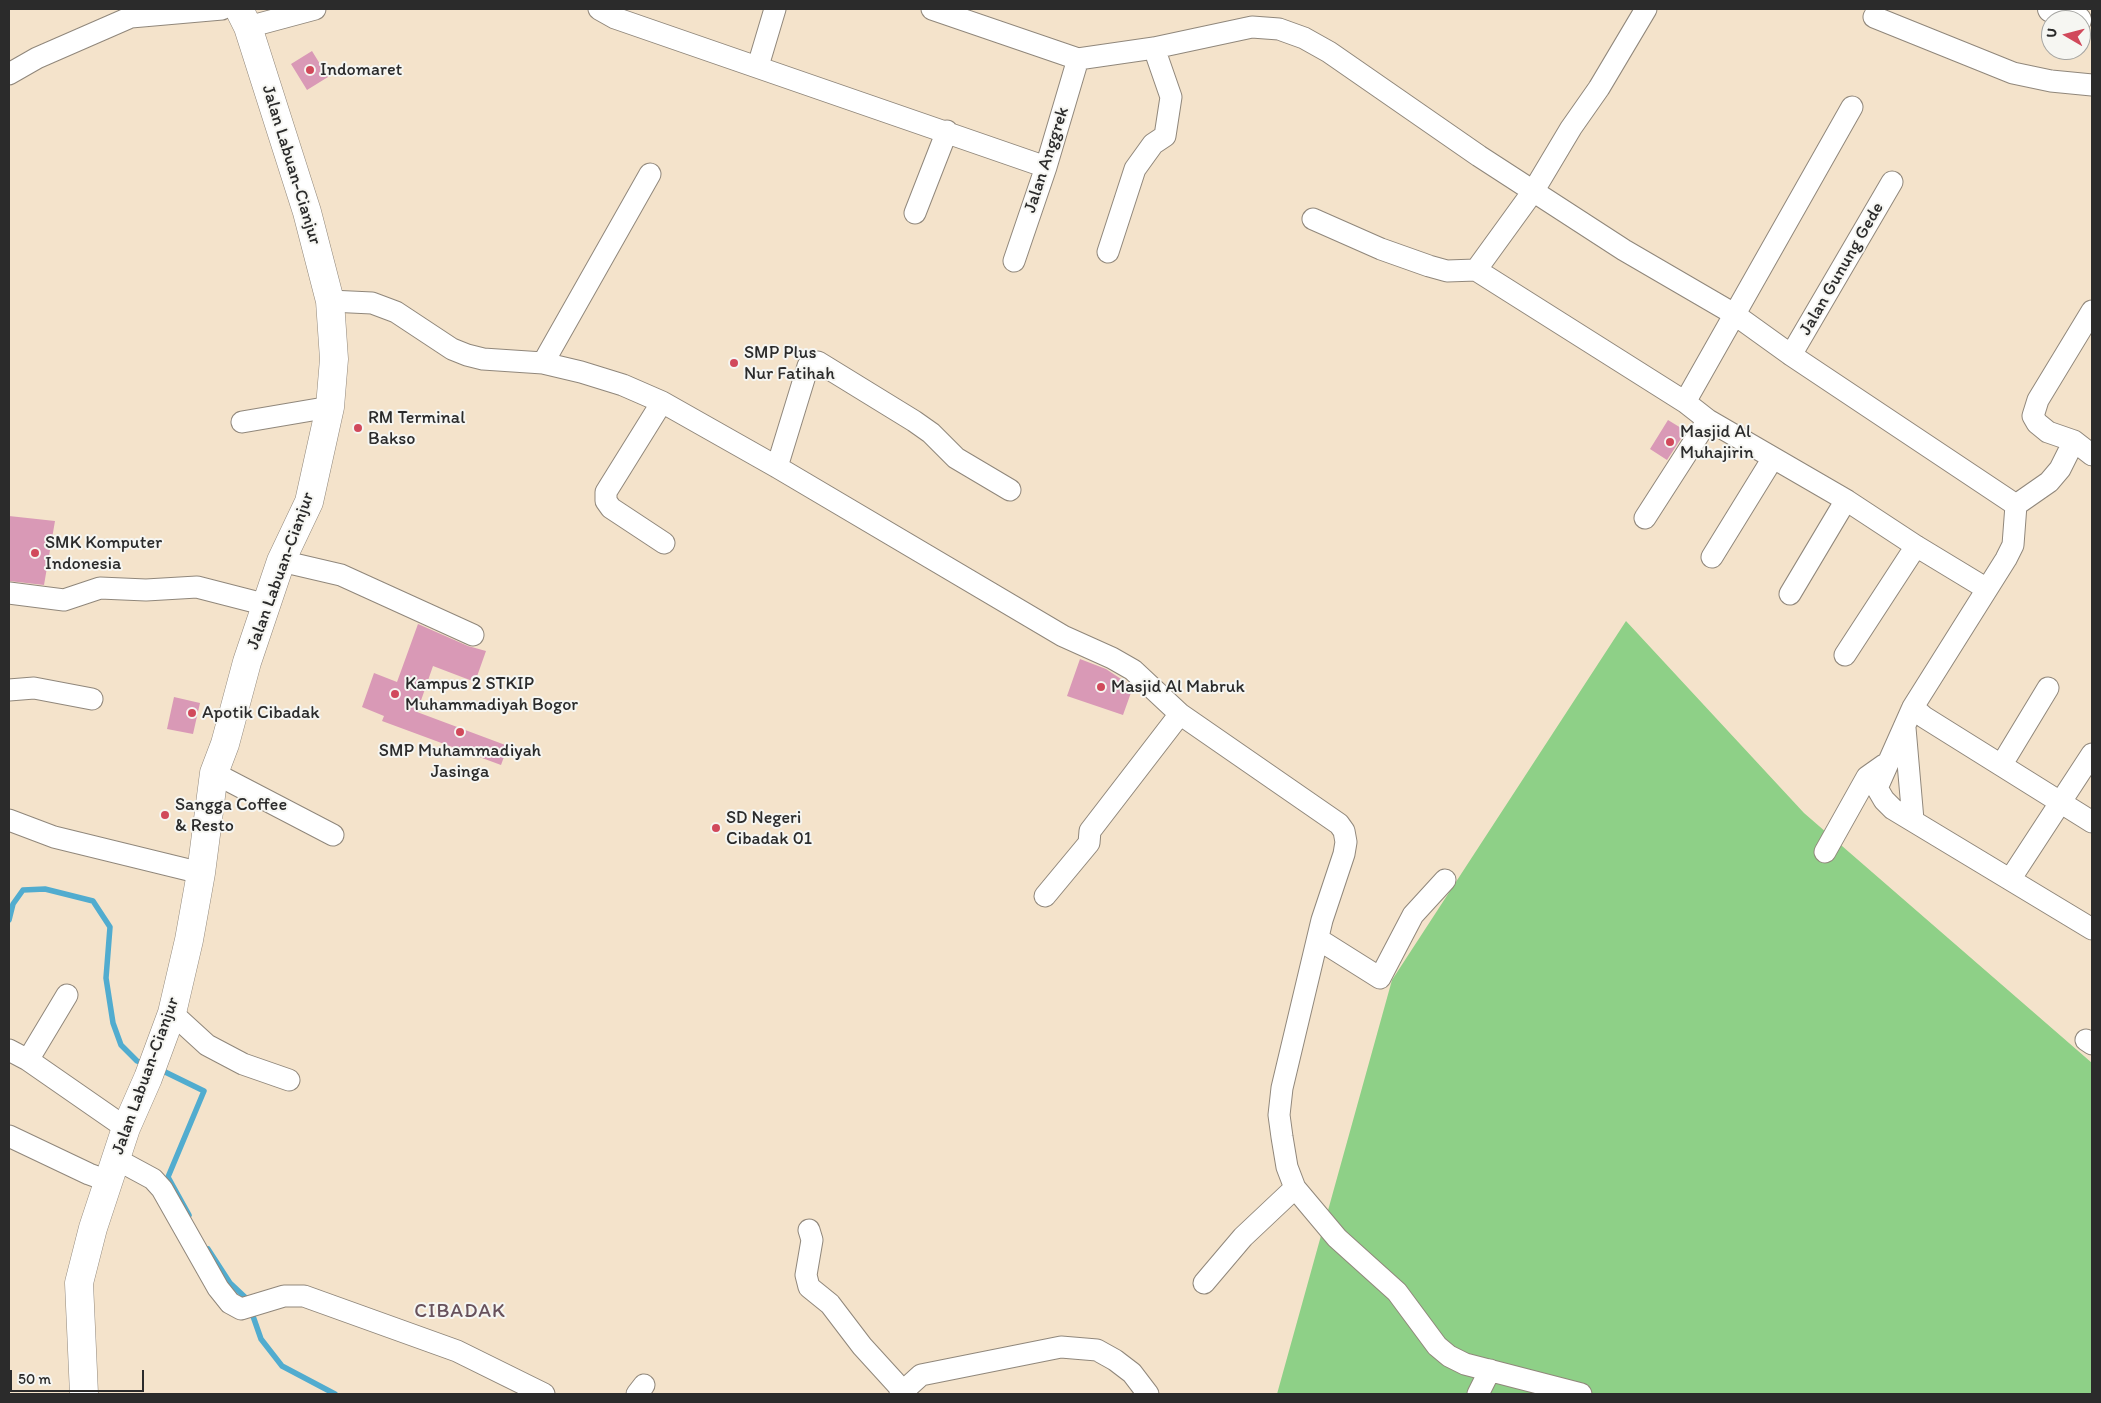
<!DOCTYPE html>
<html>
<head>
<meta charset="utf-8">
<style>
	body { margin:0 }
	#map { position:relative; width:2101px; height:1403px; overflow:hidden; background:#f4e3cb; font-family:Itim,sans-serif }
	canvas { display:block }
	.frame { position:absolute; inset:0; border:10px solid #2b2b2b; pointer-events:none }
	.north { position:absolute; left:2041px; top:10px; width:50px; height:50px; box-sizing:border-box; background:#f6f6f2; border:1px solid #a5a5a2; border-radius:50%; rotate:278deg; font-size:14px; font-weight:700; line-height:20px; text-align:center; color:#2b2b2b }
	.north::after { content:''; display:block; margin:auto; width:18px; height:22px; background:#d1495b; clip-path:polygon(50% 0,100% 100%,50% 72%,0 100%) }
	.scale { position:absolute; left:10px; top:1370px; width:134px; height:22px; box-sizing:border-box; border:2px solid #2b2b2b; border-top:0; padding-left:6px; font-size:15px; line-height:18px; white-space:nowrap; color:#2b2b2b; -webkit-text-stroke:4px #f6f6f2; paint-order:stroke }
</style>
</head>
<body>
<div id="map">
<canvas width="2101" height="1403"></canvas>
<div class="frame"></div>
<div class="north">U</div>
<div class="scale">50 m</div>
</div>
<script>
const ctx = document.querySelector('canvas').getContext('2d');
ctx.lineJoin = 'round';
function paint(path, color) { ctx.fillStyle = color; ctx.fill(path, 'evenodd'); }
const poly = rows => new Path2D(rows.map(r => 'M' + r).join(''));
function trace(path, color, width, dash) { ctx.strokeStyle = color; ctx.lineWidth = width; ctx.lineCap = dash ? 'butt' : 'round'; ctx.setLineDash(dash || []); ctx.stroke(path); }
function drawText(font, color, halo, rows, align = 'center') {
  ctx.font = font + ' Itim,sans-serif'; ctx.lineWidth = 4; ctx.setLineDash([]); ctx.textBaseline = 'middle'; ctx.strokeStyle = halo; ctx.fillStyle = color; for (const [text, x, y, turn = 0] of rows) {
    ctx.save(); ctx.translate(x, y); ctx.rotate((+turn || 0) * Math.PI / 180); ctx.textAlign = isNaN(turn) ? turn : align; if (halo) ctx.strokeText(text, 0, 0); ctx.fillText(text, 0, 0); ctx.restore();
  }
}
paint(poly([
	[1626,621,1804,813,2092,1063,2092,1394,1277,1394,1392,980]
]), '#8ed087');
trace(poly([
	[9,920,13,904,23,890,45,889,93,901,110,927,106,978,113,1023,121,1045,137,1061,145,1064],
	[159,1069,204,1091,168,1177,189,1215],
	[208,1249,230,1283,247,1299,261,1339,282,1366,335,1394]
]), '#51accf', 5.5);
paint(poly([
	[312,51,328,77,307,90,291,64],
	[1668,420,1686,431,1667,460,1650,449],
	[9,516,55,521,44,585,9,581],
	[418,624,468,646,486,651,475,682,433,666,417,712,508,746,501,765,382,721,384,716,362,707,374,673,397,682],
	[1080,659,1106,669,1133,687,1123,715,1067,696],
	[174,697,200,703,193,734,167,729]
]), '#d999b6');
const minor = poly([
	[599,9,615,18,1046,167],
	[932,9,1078,59,1154,48,1252,27,1279,29,1304,38,1329,52,1479,156,1624,250,1734,314,1791,355,2016,505,2013,545,2006,559,1913,707,1877,788,1884,800,1893,809,2092,929],
	[1646,9,1599,88,1571,128,1534,190,1476,270,1685,402,1708,420,1846,500,1916,546,1987,589],
	[1874,17,2013,73,2051,81,2092,85],
	[248,27,315,9],
	[758,66,775,9],
	[9,74,37,58,131,17,222,9],
	[915,213,947,131],
	[1313,219,1381,249,1429,266,1447,271,1476,270],
	[1108,252,1135,169,1153,144,1165,136,1171,97,1154,48],
	[1014,261,1046,167,1078,59],
	[330,301,372,303,396,312,452,349,467,355,483,359,543,363,581,372,623,385,662,402,777,467,1063,636,1112,658,1133,670,1180,714,1339,824,1344,831,1346,842,1344,854,1322,920,1282,1088,1279,1115,1282,1137,1287,1167,1295,1188,1337,1238,1397,1292,1437,1346,1449,1356,1465,1364,1581,1394],
	[2092,311,2038,400,2033,416,2037,423,2048,432,2074,441,2092,455],
	[1791,355,1892,182],
	[543,363,650,174],
	[662,402,606,492,606,501,611,508,664,543],
	[1685,402,1852,107],
	[242,422,330,407],
	[777,467,808,366,818,362,914,421,931,433,956,458,1010,490],
	[2016,505,2049,482,2060,469,2074,441],
	[1645,518,1708,420],
	[1712,557,1773,458],
	[281,561,341,575,473,635],
	[9,593,64,600,100,588,146,590,197,587,267,605],
	[1790,594,1846,500],
	[1845,655,1916,546],
	[9,690,34,688,92,699],
	[1913,707,1924,717,2092,822],
	[1905,728,1913,820],
	[2002,764,2048,688],
	[214,773,333,835],
	[9,820,54,837,201,873],
	[1825,852,1867,777,1884,765],
	[2011,878,2092,754],
	[1045,896,1089,843,1090,831,1180,714],
	[1318,939,1380,978,1413,915,1445,880],
	[172,1013,207,1045,243,1064,289,1080],
	[2086,1040,2092,1044],
	[9,1050,28,1060,126,1128],
	[28,1060,67,995],
	[9,1136,89,1174,108,1181],
	[116,1159,153,1179,162,1189,218,1288,230,1303,241,1309,284,1296,304,1296,457,1351,544,1394],
	[809,1230,812,1240,806,1275,809,1287,830,1304,862,1346,903,1391],
	[1204,1283,1243,1237,1295,1188],
	[637,1394,644,1385],
	[900,1394,921,1375,1061,1347,1097,1350,1115,1360,1132,1373,1148,1394],
	[1478,1394,1490,1370]
]);
const major = poly([
	[2051,9,2078,20]
]);
const highway = poly([
	[84,1394,79,1283,93,1228,126,1128,148,1078,172,1013,189,940,201,873,214,773,225,744,247,662,281,561,309,502,330,407,334,359,330,301,307,212,248,27,239,9]
]);
trace(minor, '#90877b', 23);
trace(major, '#90877b', 28);
trace(highway, '#90877b', 29);
trace(minor, '#fff', 21);
trace(major, '#fff', 26);
trace(highway, '#fff', 28);
for (const [x, y, r, color] of [
	[310,70,5,"#d1495b"],
	[734,363,5,"#d1495b"],
	[358,428,5,"#d1495b"],
	[1670,442,5,"#d1495b"],
	[35,553,5,"#d1495b"],
	[1101,687,5,"#d1495b"],
	[395,694,5,"#d1495b"],
	[192,713,5,"#d1495b"],
	[460,732,5,"#d1495b"],
	[165,815,5,"#d1495b"],
	[716,828,5,"#d1495b"]
]) { const dot = new Path2D(); dot.arc(x, y, r, 0, 2 * Math.PI); ctx.fillStyle = color; ctx.fill(dot); trace(dot, '#f6f6f2', 2); }
drawText('18px', '#2b2b2b', '#f6f6f2', [
	["Indomaret",320,70],
	["SMP Plus",744,353],
	["Nur Fatihah",744,374],
	["RM Terminal",368,418],
	["Bakso",368,439],
	["Masjid Al",1680,432],
	["Muhajirin",1680,453],
	["SMK Komputer",45,543],
	["Indonesia",45,564],
	["Kampus 2 STKIP",405,684],
	["Muhammadiyah Bogor",405,705],
	["Masjid Al Mabruk",1111,687],
	["Apotik Cibadak",202,713],
	["SMP Muhammadiyah",460,751,"center"],
	["Jasinga",460,772,"center"],
	["Sangga Coffee",175,805],
	["& Resto",175,826],
	["SD Negeri",726,818],
	["Cibadak 01",726,839]
], 'left');
drawText('18px', '#2b2b2b', '#f6f6f2', [
	["Jalan Anggrek",1047,160,-72],
	["Jalan Labuan-Cianjur",291,165,73],
	["Jalan Gunung Gede",1842,269,-60],
	["Jalan Labuan-Cianjur",281,571,-70],
	["Jalan Labuan-Cianjur",146,1076,-70]
]);
ctx.letterSpacing = '1px';
drawText('20px', '#68525c', '#f6f6f2', [
	["CIBADAK",460,1312]
]);
ctx.letterSpacing = '0px';
</script>
</body>
</html>
